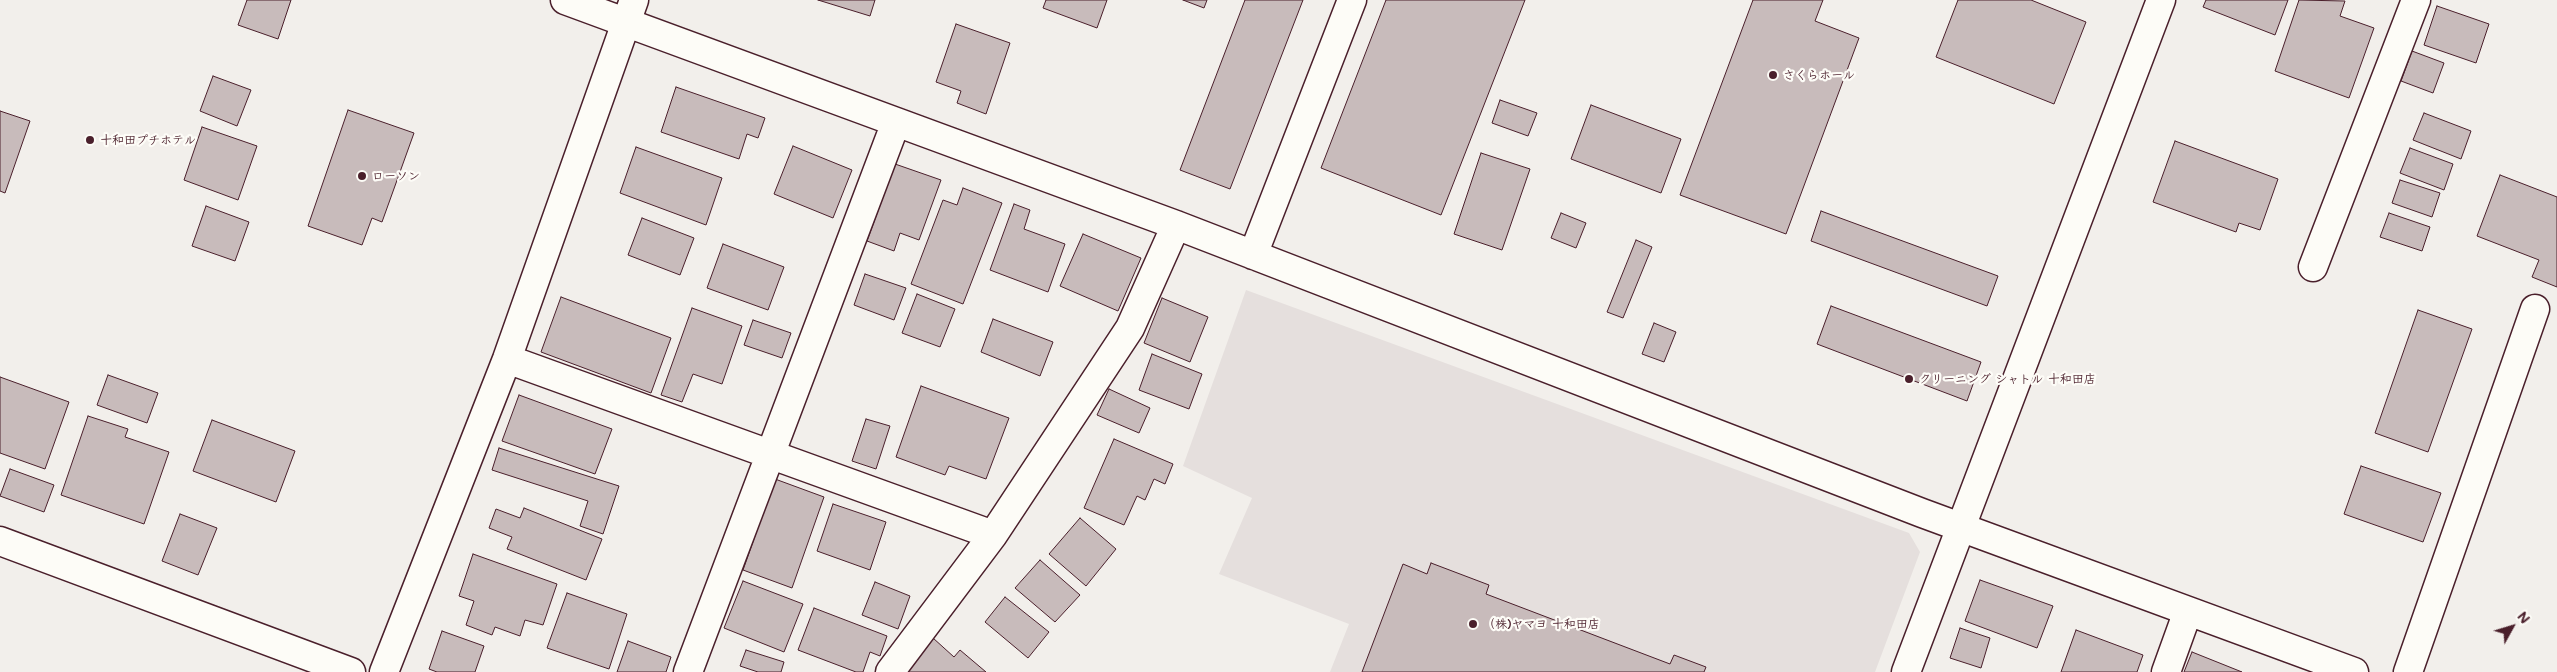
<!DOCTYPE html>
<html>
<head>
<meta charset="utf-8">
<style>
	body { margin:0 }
	#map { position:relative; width:2557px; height:672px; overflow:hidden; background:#f2efeb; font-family:Mali,sans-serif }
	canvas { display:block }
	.north { position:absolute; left:2487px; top:602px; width:50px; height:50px; -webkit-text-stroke:4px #fdfcf7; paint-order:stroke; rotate:51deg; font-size:14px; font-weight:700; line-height:20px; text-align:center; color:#4a1f2b }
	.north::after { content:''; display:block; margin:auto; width:18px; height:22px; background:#4a1f2b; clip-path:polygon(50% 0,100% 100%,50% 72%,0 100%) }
</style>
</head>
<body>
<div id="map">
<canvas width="2557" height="672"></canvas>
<div class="north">N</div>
</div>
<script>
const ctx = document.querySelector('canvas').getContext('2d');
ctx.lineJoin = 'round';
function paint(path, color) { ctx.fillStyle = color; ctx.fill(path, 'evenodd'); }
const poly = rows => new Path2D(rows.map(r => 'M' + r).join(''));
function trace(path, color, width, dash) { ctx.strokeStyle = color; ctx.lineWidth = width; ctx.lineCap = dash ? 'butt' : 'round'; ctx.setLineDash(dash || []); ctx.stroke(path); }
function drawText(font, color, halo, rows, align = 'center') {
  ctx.font = font + ' Mali,"Klee One",sans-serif'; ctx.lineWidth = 4.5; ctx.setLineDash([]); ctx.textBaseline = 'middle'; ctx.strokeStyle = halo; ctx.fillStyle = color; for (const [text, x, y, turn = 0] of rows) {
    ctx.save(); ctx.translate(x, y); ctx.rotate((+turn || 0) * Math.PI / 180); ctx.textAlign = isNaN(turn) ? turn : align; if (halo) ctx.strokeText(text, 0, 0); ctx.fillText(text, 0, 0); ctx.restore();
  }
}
paint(poly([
	[1246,290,1909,533,1920,552,1875,672,1330,672,1349,624,1219,574,1252,498,1183,466]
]), '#e5dfdd');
const building = poly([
	[247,0,291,0,278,39,238,25,247,0],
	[818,0,875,0,870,16,818,0],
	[1046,0,1107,0,1097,28,1043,8,1046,0],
	[1183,0,1207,0,1204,8,1183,0],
	[1245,0,1303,0,1230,189,1180,170,1245,0],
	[1386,0,1525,0,1441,215,1321,168,1386,0],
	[1753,0,1823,0,1815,21,1859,38,1786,234,1680,195,1753,0],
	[1958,0,2031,0,2086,22,2054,104,1936,57,1958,0],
	[2206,0,2288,0,2275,35,2203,7,2206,0],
	[2299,0,2345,1,2340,16,2374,28,2349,98,2275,71,2299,0],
	[2437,6,2489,24,2476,63,2424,45,2437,6],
	[956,24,1010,43,986,114,957,103,961,91,936,82,956,24],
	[2412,51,2444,63,2433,93,2401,81,2412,51],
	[213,76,251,90,237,126,200,111,213,76],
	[676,87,765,118,758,138,747,134,739,159,661,132,676,87],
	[1500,100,1537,113,1528,136,1492,123,1500,100],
	[1591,105,1681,139,1661,193,1571,159,1591,105],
	[348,110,414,133,382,222,372,218,362,245,308,226,348,110],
	[0,111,30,121,5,193,0,191,0,111],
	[2424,113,2471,131,2461,159,2413,140,2424,113],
	[202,127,257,146,238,200,184,180,202,127],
	[2175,141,2278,179,2260,230,2239,223,2236,232,2153,202,2175,141],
	[793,146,852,170,833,218,774,194,793,146],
	[636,147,722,178,706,225,620,193,636,147],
	[2410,148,2453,164,2444,190,2400,173,2410,148],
	[1481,153,1530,169,1502,250,1454,234,1481,153],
	[895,164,941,180,919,240,900,233,894,251,867,241,895,164],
	[2500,175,2557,197,2557,287,2532,277,2539,260,2477,236,2500,175],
	[2400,180,2440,193,2432,217,2392,203,2400,180],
	[963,188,1002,203,963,304,911,284,943,200,957,205,963,188],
	[1014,204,1030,210,1024,229,1065,244,1048,292,990,270,1014,204],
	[206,206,249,222,235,261,192,246,206,206],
	[1821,211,1998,276,1987,306,1811,241,1821,211],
	[1561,213,1586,223,1576,248,1551,238,1561,213],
	[2389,213,2430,227,2422,251,2380,237,2389,213],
	[642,218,694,238,680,275,628,255,642,218],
	[1083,234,1141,258,1118,311,1060,286,1083,234],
	[1636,240,1652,247,1623,318,1607,312,1636,240],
	[723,244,784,267,768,310,707,288,723,244],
	[865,274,906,288,894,320,854,305,865,274],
	[917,294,955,309,940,347,902,333,917,294],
	[561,297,671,338,651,393,541,352,561,297],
	[1162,298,1208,317,1190,362,1144,343,1162,298],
	[1831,306,1981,362,1967,401,1817,344,1831,306],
	[692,308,742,326,722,384,693,374,682,402,661,395,692,308],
	[2418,310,2472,329,2428,452,2375,433,2418,310],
	[993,319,1053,342,1040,376,981,352,993,319],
	[753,320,791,333,782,358,744,345,753,320],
	[1654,323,1676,332,1664,362,1642,354,1654,323],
	[1152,354,1202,374,1189,409,1139,390,1152,354],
	[108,375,158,393,147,423,97,405,108,375],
	[0,377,69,402,45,469,0,453,0,377],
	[921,386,1009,418,986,479,949,466,945,475,896,457,921,386],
	[1109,389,1150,408,1139,433,1097,415,1109,389],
	[519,395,612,429,595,474,502,441,519,395],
	[88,416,128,429,125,437,169,452,144,524,61,495,88,416],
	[866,419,890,426,876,469,852,461,866,419],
	[212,420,295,451,276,502,193,471,212,420],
	[1114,439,1173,464,1165,484,1154,479,1145,500,1137,496,1124,525,1084,508,1114,439],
	[499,448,619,486,603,534,580,526,588,501,492,470,499,448],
	[2361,466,2441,493,2423,542,2344,514,2361,466],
	[10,469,54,485,44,512,0,496,10,469],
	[775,479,824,497,792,588,743,570,775,479],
	[833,504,886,522,870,570,817,551,833,504],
	[524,508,602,539,586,580,507,549,512,537,489,528,496,509,520,518,524,508],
	[180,514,217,528,198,575,162,561,180,514],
	[1080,518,1116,549,1086,586,1049,554,1080,518],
	[473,554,557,584,543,625,525,620,520,636,495,627,492,635,466,625,474,601,459,596,473,554],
	[1040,560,1080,595,1055,622,1015,588,1040,560],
	[1431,563,1489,585,1486,594,1670,664,1674,655,1706,667,1704,672,1362,672,1403,564,1427,574,1431,563],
	[1980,580,2053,606,2037,648,1965,621,1980,580],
	[743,581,803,604,784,652,724,628,743,581],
	[875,582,910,596,898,629,862,615,875,582],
	[567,593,627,614,609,669,547,648,567,593],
	[1005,597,1049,632,1028,658,985,622,1005,597],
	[814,608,887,636,880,656,870,652,863,672,856,672,798,650,814,608],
	[1960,628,1990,638,1981,668,1950,658,1960,628],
	[2076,630,2143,655,2137,672,2061,672,2076,630],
	[442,631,484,646,475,672,437,672,429,669,442,631],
	[933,638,954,657,960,650,986,672,903,672,933,638],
	[628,641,671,657,666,672,617,672,628,641],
	[746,650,784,662,781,672,758,672,740,666,746,650],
	[2192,652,2242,672,2184,672,2192,652]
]);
paint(building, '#c8bbbb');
trace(building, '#4a1f2b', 1);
const minor = poly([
	[565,0,1176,225,1922,513,2354,672],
	[1253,255,1352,0],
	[2313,267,2416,0],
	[507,359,993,535],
	[0,541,351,672],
	[384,672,507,359,634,0],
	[688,672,896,122],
	[890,672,993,535,1130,328,1176,225],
	[1906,672,2161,0],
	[2166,672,2188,611],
	[2408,672,2535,309]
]);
trace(minor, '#4a1f2b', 31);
trace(minor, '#fdfcf7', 28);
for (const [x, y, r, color] of [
	[1773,75,5,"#4a1f2b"],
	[90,140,5,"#4a1f2b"],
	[362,176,5,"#4a1f2b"],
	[1909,379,5,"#4a1f2b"],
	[1473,624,5,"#4a1f2b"]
]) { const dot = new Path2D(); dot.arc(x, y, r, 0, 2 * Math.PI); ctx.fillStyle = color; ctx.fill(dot); trace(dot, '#fdfcf7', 2); }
drawText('bold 12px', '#4a1f2b', '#fdfcf7', [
	["さくらホール",1783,75],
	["十和田プチホテル",100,140],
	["ローソン",372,176],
	["クリーニング シャトル 十和田店",1919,379],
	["（株)ヤマヨ 十和田店",1483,624]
], 'left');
</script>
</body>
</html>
